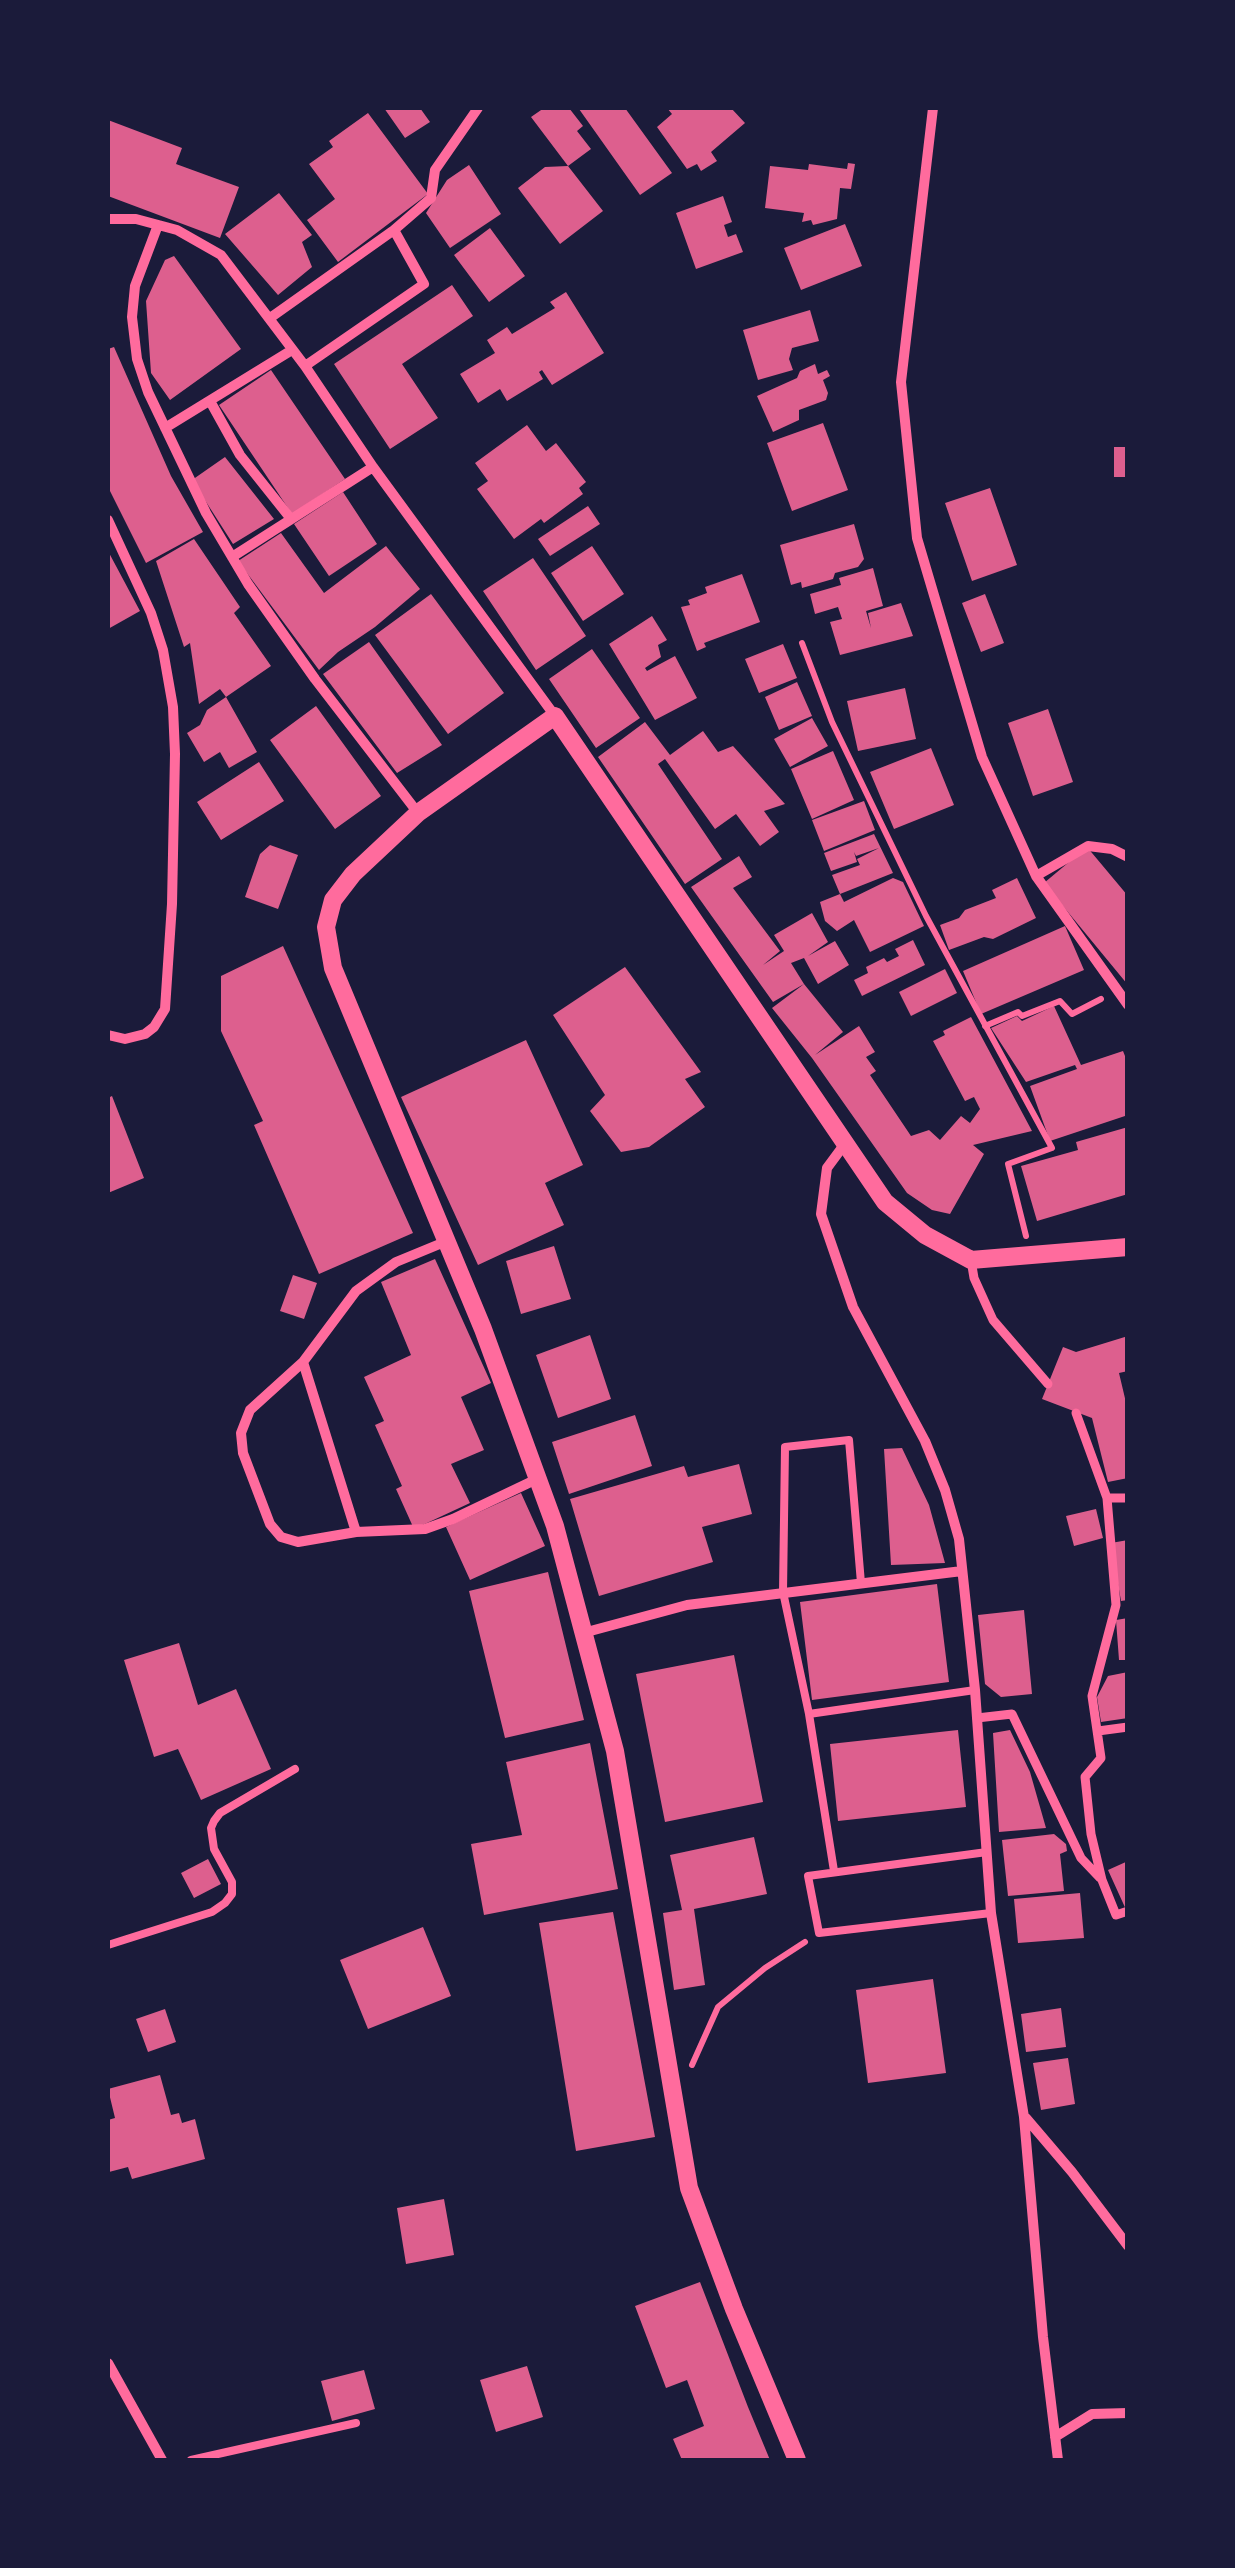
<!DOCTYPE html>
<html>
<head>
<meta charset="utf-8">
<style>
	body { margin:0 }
	#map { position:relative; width:1235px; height:2568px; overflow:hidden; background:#1b1b3a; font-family:"Public Sans",sans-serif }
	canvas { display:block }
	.frame { position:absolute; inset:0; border:110px solid #1b1b3a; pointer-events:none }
</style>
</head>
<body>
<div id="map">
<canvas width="1235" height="2568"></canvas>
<div class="frame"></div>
</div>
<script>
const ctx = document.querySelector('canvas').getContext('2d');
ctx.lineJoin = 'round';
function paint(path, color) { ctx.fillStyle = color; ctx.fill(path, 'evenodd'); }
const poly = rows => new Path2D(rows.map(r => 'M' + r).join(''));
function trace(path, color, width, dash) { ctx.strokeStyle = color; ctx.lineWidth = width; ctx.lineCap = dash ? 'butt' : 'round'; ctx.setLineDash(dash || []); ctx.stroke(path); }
paint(poly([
	[384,108,420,108,430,122,405,138],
	[544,108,569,108,583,126,577,131,591,149,568,166,531,117],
	[583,108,625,108,672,173,640,195,579,109],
	[667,108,731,108,745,123,711,152,717,161,701,171,697,164,687,169,657,127,672,114],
	[368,113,428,194,338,262,307,220,335,199,309,164,333,147,329,141],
	[108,120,182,148,176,164,239,187,220,238,108,196],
	[848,163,855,164,851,189,840,188,837,219,813,225,811,220,802,222,804,213,765,208,770,166,808,170,809,164,847,169],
	[469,165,501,214,450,248,426,213,447,180],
	[568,166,603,211,560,244,518,188,545,167],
	[279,193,312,235,302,242,312,267,278,295,225,234],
	[723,196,732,222,724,225,728,237,736,234,743,252,696,269,676,213],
	[845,224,862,266,801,290,784,248],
	[490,228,525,276,489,302,454,255],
	[174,256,241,349,170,400,151,373,146,301,165,260],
	[452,285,473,316,402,364,438,418,390,449,334,364],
	[566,292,604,353,552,385,542,370,539,372,543,379,507,401,500,389,478,403,460,374,495,353,487,340,507,327,512,334,555,308,550,302],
	[810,310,819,341,792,348,789,359,793,370,758,380,743,330],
	[114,347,171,476,203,532,146,563,108,487,108,349],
	[815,364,818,374,827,370,830,376,823,380,828,393,826,400,799,410,799,420,773,432,757,396,797,378,800,371],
	[271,370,345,479,292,514,219,405],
	[823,423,848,490,792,511,767,443],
	[527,425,546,451,556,443,586,482,579,488,583,494,544,523,541,519,514,539,477,489,488,481,475,463],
	[1114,447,1128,447,1128,477,1114,477],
	[225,457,274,519,233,544,192,480],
	[990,488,1017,565,972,581,945,503],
	[343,492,377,544,329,576,294,524],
	[588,506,600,524,550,556,538,539],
	[854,524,864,559,858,567,835,573,833,579,802,588,801,582,791,585,780,545],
	[281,533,324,593,386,546,420,589,375,627,338,652,319,670,238,561],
	[194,539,240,607,234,613,271,666,226,697,220,689,199,704,190,643,184,647,156,561],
	[592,546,624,594,583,621,551,573],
	[108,551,140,611,108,629],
	[533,558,586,636,536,670,483,591],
	[873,568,883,606,866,611,871,628,868,613,901,603,913,636,840,655,830,622,842,619,838,607,815,614,810,594,841,585,839,578],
	[742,574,760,622,704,643,706,647,697,651,681,607,690,605,688,600,707,593,705,587],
	[431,594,504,693,448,734,375,635],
	[985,594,1004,643,981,652,962,603],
	[652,616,667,640,658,645,661,657,645,668,647,671,675,656,697,698,655,720,609,644],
	[369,642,442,745,397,773,323,674],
	[783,644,797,678,759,693,745,659],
	[592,649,640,718,596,748,549,679],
	[797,682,812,716,779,730,765,697],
	[905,688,916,739,858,751,847,701],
	[226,697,257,752,229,768,220,752,204,762,187,733,200,725,207,710],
	[316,706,381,796,335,829,270,740],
	[1048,709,1073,782,1033,796,1008,723],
	[812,718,828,746,790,767,774,739],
	[645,722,670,755,703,731,718,752,733,746,785,804,764,811,779,832,760,846,736,814,715,829,665,759,658,764,722,859,685,884,598,757],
	[931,748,954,805,894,829,870,772],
	[833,751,854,800,812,819,791,769],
	[259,762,284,801,221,840,197,802],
	[864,801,875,830,824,851,812,820],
	[874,834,893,873,840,894,832,875,860,865,857,859,879,848,856,856,854,852,857,862,831,871,824,853],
	[270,845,298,855,278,909,245,897,260,854],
	[1087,847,1128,896,1128,985,1044,883],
	[739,856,752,877,733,888,780,951,763,965,784,951,774,935,812,913,828,942,808,956,835,941,849,965,818,984,804,958,791,963,804,984,773,1002,691,887],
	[893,878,903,882,924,926,870,952,854,920,837,931,825,921,820,902,840,894,844,902],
	[1017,878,1036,918,993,939,984,937,949,950,940,925,959,918,965,910,996,898,992,890],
	[1065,926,1084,970,981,1014,963,971],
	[913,940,925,965,862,996,854,980,868,973,866,967,884,958,887,962,899,956,895,949],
	[283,946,413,1233,319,1274,254,1125,263,1121,221,1031,221,976],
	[625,967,701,1072,685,1079,705,1107,649,1147,621,1152,590,1111,605,1095,553,1015],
	[945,969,957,993,911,1016,899,992],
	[804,984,843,1032,815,1055,859,1026,875,1052,866,1057,876,1071,870,1075,911,1136,929,1130,940,1140,961,1116,970,1123,980,1109,974,1097,965,1101,933,1041,945,1035,943,1031,971,1017,1032,1131,973,1145,984,1154,950,1214,932,1210,907,1193,812,1058,772,1008],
	[1054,1006,1081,1065,1123,1051,1125,1056,1128,1055,1128,1115,1050,1141,1030,1086,1077,1069,1075,1065,1026,1082,991,1028,1017,1016,1022,1021],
	[526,1040,583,1165,545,1183,564,1225,478,1265,401,1097],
	[112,1096,144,1178,108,1193,108,1098],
	[1128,1127,1128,1194,1037,1221,1021,1166,1078,1150,1076,1142],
	[554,1246,571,1299,521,1314,506,1261],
	[435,1259,491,1383,461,1397,484,1450,451,1464,470,1503,414,1529,396,1489,402,1486,375,1425,384,1421,364,1377,411,1355,381,1282],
	[293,1275,317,1283,304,1319,280,1311],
	[590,1335,611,1399,558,1418,536,1355],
	[1128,1336,1128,1371,1119,1373,1128,1411,1128,1478,1108,1482,1092,1418,1042,1399,1063,1347,1076,1352],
	[635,1415,652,1466,569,1494,552,1442],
	[902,1448,929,1505,945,1563,891,1565,884,1449],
	[739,1464,752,1514,702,1527,713,1562,599,1596,570,1499,684,1466,688,1477],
	[521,1493,545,1546,470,1580,446,1527],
	[1096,1509,1103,1538,1074,1546,1066,1516],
	[1128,1540,1128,1600,1121,1601,1111,1543],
	[548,1572,584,1720,505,1738,469,1591],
	[937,1584,949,1682,812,1700,800,1602],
	[1024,1610,1032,1694,1001,1697,985,1684,978,1615],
	[1128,1618,1128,1660,1119,1660,1116,1620],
	[179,1643,198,1705,236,1689,271,1769,201,1800,178,1749,154,1757,124,1660],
	[734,1655,763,1802,665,1822,636,1674],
	[1128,1672,1128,1718,1101,1722,1097,1697,1108,1676],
	[958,1730,966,1807,838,1821,830,1744],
	[1010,1730,1030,1772,1046,1828,999,1832,993,1733],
	[590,1743,618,1889,484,1915,471,1844,522,1835,506,1762],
	[1054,1834,1066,1844,1067,1851,1060,1854,1064,1891,1008,1896,1002,1840],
	[754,1837,767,1894,694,1909,705,1985,674,1990,663,1913,682,1910,670,1855],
	[208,1859,221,1884,194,1898,181,1873],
	[1128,1861,1128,1914,1108,1870],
	[1080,1893,1084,1938,1018,1943,1014,1899],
	[613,1912,655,2137,576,2151,539,1923],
	[423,1927,451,1996,368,2029,340,1960],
	[933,1979,946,2073,868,2083,856,1990],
	[1061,2008,1066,2047,1026,2052,1021,2014],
	[165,2009,176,2042,148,2052,136,2019],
	[1068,2058,1075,2104,1041,2110,1033,2063],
	[160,2075,171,2115,179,2113,182,2123,195,2119,205,2159,132,2179,128,2167,109,2172,108,2120,115,2118,108,2089],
	[444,2199,454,2255,406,2264,397,2208],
	[700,2282,748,2407,770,2460,682,2460,673,2439,704,2426,687,2380,666,2388,635,2306],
	[527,2366,543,2417,496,2432,480,2380],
	[364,2370,375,2409,332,2421,321,2381]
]), '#dd5f8e');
trace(poly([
	[802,643,832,722,926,916,1052,1148,1008,1164,1026,1236],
	[985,1026,1018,1012,1022,1016,1060,1001,1072,1014,1101,999],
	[692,2065,718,2007,765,1968,805,1942]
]), '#ff6b9d', 6);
trace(poly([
	[861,1583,849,1440,785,1447,783,1592,809,1714,975,1690],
	[809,1714,834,1871],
	[987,1852,808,1876,819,1933,991,1913],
	[108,1945,212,1912,225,1903,232,1894,232,1882,214,1849,211,1828,214,1821,220,1813,295,1769],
	[191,2460,356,2423]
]), '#ff6b9d', 8);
trace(poly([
	[971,1260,974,1278,993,1320,1048,1384],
	[1076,1413,1107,1498,1128,1498],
	[1107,1498,1116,1605,1092,1696,1101,1758,1085,1777,1091,1834,1102,1880,1116,1915,1128,1911],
	[977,1718,1012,1714,1081,1858,1100,1878],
	[1098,1731,1128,1727]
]), '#ff6b9d', 9);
trace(poly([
	[933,108,901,382,917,538,982,757,1036,876,1128,1005],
	[108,219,136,219,177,230,221,255,305,366,373,467,555,716],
	[158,225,135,286,132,317,137,359,148,392,206,513,248,584,315,679,418,813],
	[394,230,431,198,435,170,478,108],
	[270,318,394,230,424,284,305,366],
	[210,401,240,455,291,519],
	[165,428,292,350],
	[108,520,151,613,163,650,173,707,175,754,172,904,165,1009,154,1027,145,1034,125,1039,108,1035],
	[232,557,373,467],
	[1036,876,1088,846,1112,849,1128,857],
	[844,1145,827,1168,821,1214,853,1307,925,1441,945,1490,959,1539,975,1690,991,1913,1024,2117,1043,2337,1058,2460],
	[447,1241,396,1262,356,1291,303,1362,250,1410,241,1433,243,1453,270,1524,281,1537,298,1542,356,1532,425,1529,453,1519,537,1479],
	[303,1362,356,1532],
	[583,1633,687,1605,962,1571],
	[1026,2118,1072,2172,1128,2246],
	[108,2363,162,2460],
	[1055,2437,1092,2414,1128,2413]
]), '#ff6b9d', 10);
trace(poly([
	[797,2460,734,2309,689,2188,615,1751,555,1526,483,1329,333,968,326,927,333,900,353,874,418,813,555,716,885,1202,925,1235,971,1260,1128,1247]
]), '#ff6b9d', 18);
</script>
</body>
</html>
